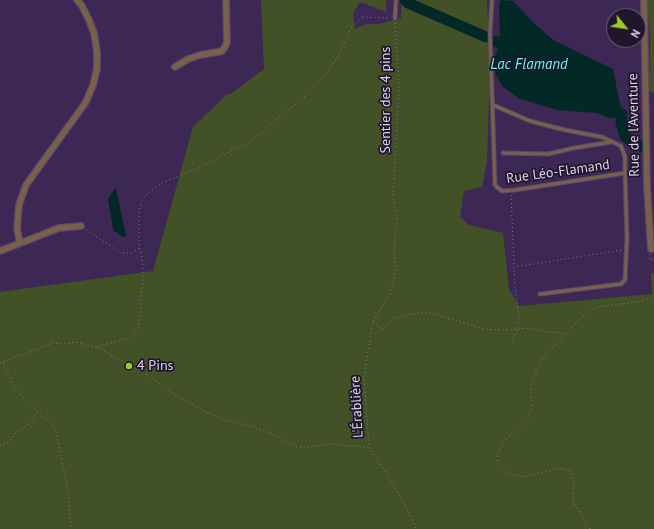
<!DOCTYPE html>
<html>
<head>
<meta charset="utf-8">
<style>
	body { margin:0 }
	#map { position:relative; width:654px; height:529px; overflow:hidden; background:#3d2855; font-family:"PT Sans",sans-serif }
	canvas { display:block }
	.north { position:absolute; left:606px; top:8px; width:40px; height:40px; box-sizing:border-box; background:#20162b; border:1px solid #6c6279; border-radius:50%; rotate:120deg; font-size:11px; font-weight:700; line-height:16px; text-align:center; color:#dfd3ef }
	.north::after { content:''; display:block; margin:auto; width:14px; height:18px; background:#9eca2e; clip-path:polygon(50% 0,100% 100%,50% 72%,0 100%) }
</style>
</head>
<body>
<div id="map">
<canvas width="654" height="529"></canvas>
<div class="north">N</div>
</div>
<script>
const ctx = document.querySelector('canvas').getContext('2d');
ctx.lineJoin = 'round';
function paint(path, color) { ctx.fillStyle = color; ctx.fill(path, 'evenodd'); }
const poly = rows => new Path2D(rows.map(r => 'M' + r).join(''));
function trace(path, color, width, dash) { ctx.strokeStyle = color; ctx.lineWidth = width; ctx.lineCap = dash ? 'butt' : 'round'; ctx.setLineDash(dash || []); ctx.stroke(path); }
function drawText(font, color, halo, rows, align = 'center') {
  ctx.font = font + ' "PT Sans",sans-serif'; ctx.lineWidth = 3.5; ctx.setLineDash([]); ctx.textBaseline = 'middle'; ctx.strokeStyle = halo; ctx.fillStyle = color; for (const [text, x, y, turn = 0] of rows) {
    ctx.save(); ctx.translate(x, y); ctx.rotate((+turn || 0) * Math.PI / 180); ctx.textAlign = isNaN(turn) ? turn : align; if (halo) ctx.strokeText(text, 0, 0); ctx.fillText(text, 0, 0); ctx.restore();
  }
}
paint(poly([
	[261,0,386,0,386,12,360,2,353,13,355,29,367,24,379,24,401,18,402,0,487,0,490,63,487,161,482,187,464,191,460,217,469,225,503,233,509,289,519,306,652,294,651,273,654,274,654,529,0,529,0,292,153,271,193,127,226,95,232,93,264,69],
	[647,0,654,0,654,93,649,91,650,36]
]), '#435126');
paint(poly([
	[501,0,513,1,535,24,553,40,613,69,622,114,617,118,608,118,597,113,557,110,520,99,503,87,496,75,494,59,500,43,499,5],
	[116,188,126,236,123,237,113,230,109,204,108,199,112,192]
]), '#022925');
trace(poly([
	[405,0,408,3,486,37],
	[495,41,512,50],
	[610,107,622,114,621,122,625,136,635,145,644,146]
]), '#022925', 11);
const lane = poly([
	[492,0,490,33,495,185,498,188,502,191,515,190,625,173],
	[395,18,396,0],
	[493,105,530,121,565,130,602,137,621,146,625,157,625,173,627,239,625,280,621,284,540,294],
	[503,153,548,154,574,148,611,142]
]);
const street = poly([
	[644,0,647,186,651,249],
	[175,67,188,59,200,55,218,52,222,51,225,47,227,42,226,0],
	[20,243,17,229,19,205,26,185,86,102,93,85,97,69,97,52,94,33,89,20,82,6,77,0],
	[0,251,59,228,81,226]
]);
trace(lane, '#5a4771', 5);
trace(street, '#5a4771', 8);
trace(poly([
	[395,23,399,86,393,199,397,218,394,252,396,268,390,294,373,321,364,376,369,447,392,482,410,514,416,529],
	[511,195,514,266],
	[86,230,121,253,131,253,139,249],
	[650,254,650,260,654,260],
	[373,321,379,327,384,329,395,318,410,314,422,313,430,313,484,329,506,330,529,328,549,332,566,333],
	[512,342,518,328,519,316,515,289,514,267,622,250],
	[97,347,151,377,170,392,204,411,228,421,246,425,272,434,292,445,302,448,327,444,368,447],
	[0,363,53,343,63,344,75,342,96,347,126,339,134,334,138,328,141,314,140,298,143,284,143,265,139,242,139,210,141,202,147,194,162,183,199,168,234,149,245,145,251,140,262,133,269,125,300,101,314,87,326,74,338,57,351,28,362,17,390,18],
	[3,363,15,389,55,428,68,489,71,529],
	[0,446,8,443,16,432,28,425,38,411],
	[590,529,573,501,574,482,570,471,559,468,524,477,507,473,498,463,497,454,503,443,528,417,532,408,531,385,543,357,567,333,578,320,595,307,637,302,654,297]
]), '#87769b', 1, [1, 3]);
trace(lane, '#796048', 3);
trace(street, '#796048', 5.5);
for (const [x, y, r, color] of [
	[129,366,4,"#9eca2e"]
]) { const dot = new Path2D(); dot.arc(x, y, r, 0, 2 * Math.PI); ctx.fillStyle = color; ctx.fill(dot); trace(dot, '#20162b', 1.5); }
drawText('14px', '#dfd3ef', '#20162b', [
	["Sentier des 4 pins",386,100,-90],
	["Rue de l'Aventure",634,125,-91],
	["Rue Léo-Flamand",558,172,-8],
	["L'Érablière",357,407,-93]
]);
drawText('14px', '#dfd3ef', '#20162b', [
	["4 Pins",137,366]
], 'left');
drawText('italic 15px', '#59feeb', '#20162b', [
	["Lac Flamand",529,65]
]);
</script>
</body>
</html>
